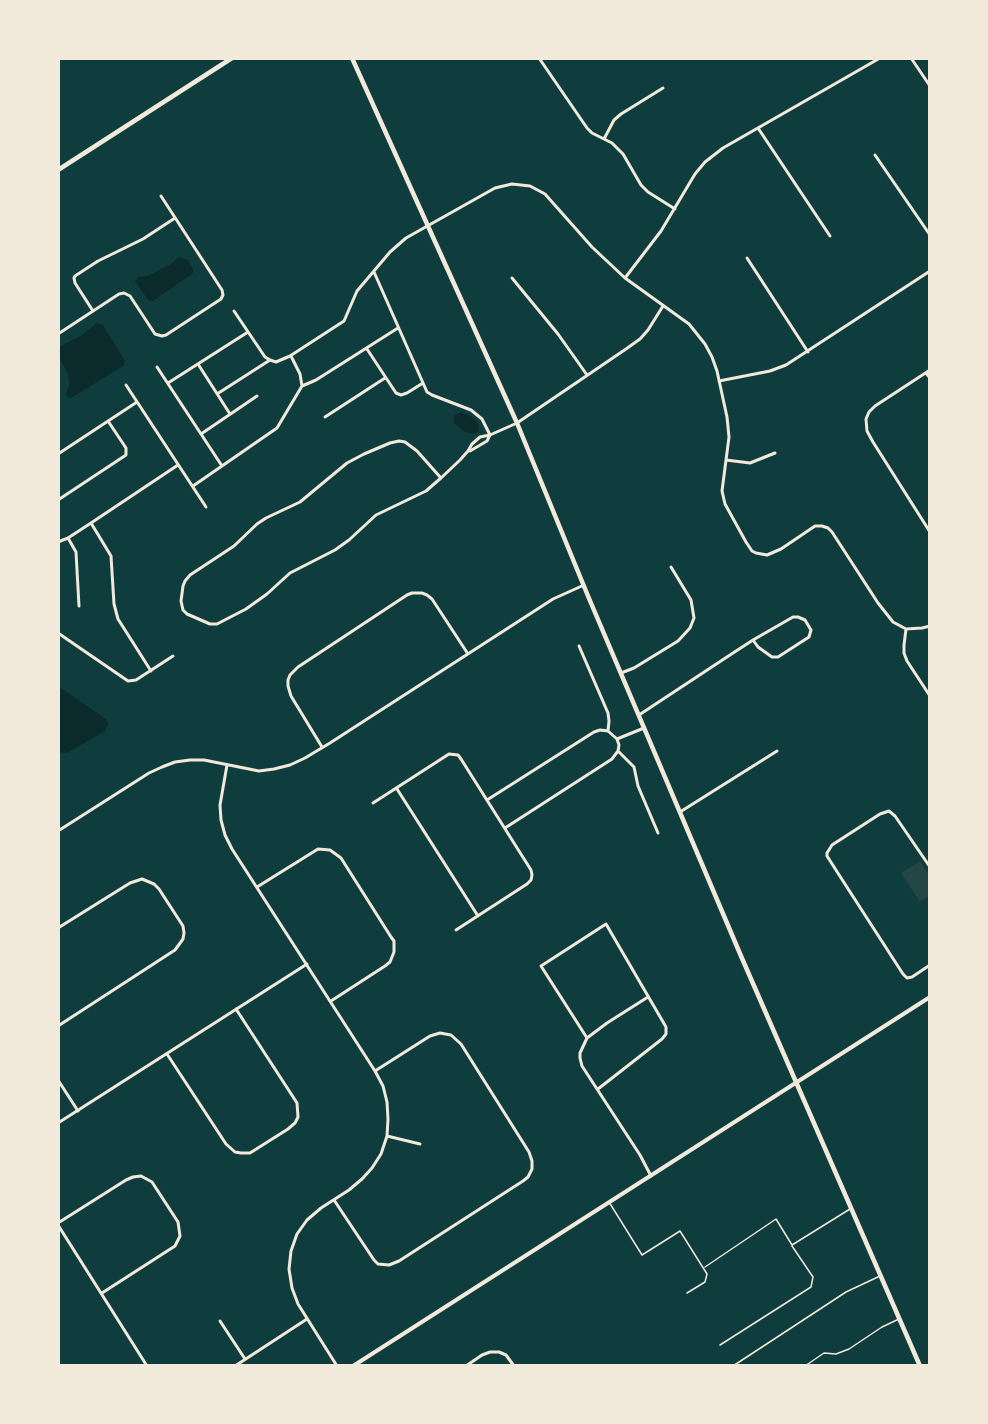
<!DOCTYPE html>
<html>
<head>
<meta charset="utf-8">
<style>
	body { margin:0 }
	#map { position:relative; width:988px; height:1424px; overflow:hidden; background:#0f3d3e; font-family:Karla,sans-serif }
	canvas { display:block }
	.frame { position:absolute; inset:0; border:60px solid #f1e9da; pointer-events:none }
</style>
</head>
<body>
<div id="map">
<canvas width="988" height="1424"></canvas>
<div class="frame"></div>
</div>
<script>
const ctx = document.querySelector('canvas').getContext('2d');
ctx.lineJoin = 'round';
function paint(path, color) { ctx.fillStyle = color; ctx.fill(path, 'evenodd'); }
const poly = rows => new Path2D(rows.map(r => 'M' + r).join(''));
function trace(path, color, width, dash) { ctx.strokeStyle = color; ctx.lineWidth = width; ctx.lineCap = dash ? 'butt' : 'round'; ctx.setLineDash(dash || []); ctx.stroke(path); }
paint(poly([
	[920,861,929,875,930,895,920,902,901,873]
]), '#244646');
paint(poly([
	[179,257,188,260,193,269,193,273,153,301,148,300,135,281,138,277,148,276,171,264],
	[97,323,103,325,125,361,123,366,71,398,67,397,66,392,70,384,67,372,59,357,59,347,81,336],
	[461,412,472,417,478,423,479,430,477,433,473,434,465,432,454,423,454,416],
	[58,686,106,719,108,724,105,731,67,753,59,752]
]), '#0a2a2b');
trace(poly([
	[609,1202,642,1255,680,1231,707,1274,705,1282,687,1293],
	[705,1267,776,1219,792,1245,850,1209],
	[720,1345,811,1287,813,1277,792,1246],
	[733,1366,846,1292,880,1276],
	[805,1366,824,1353,836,1354,849,1349,882,1327,899,1319]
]), '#f1e9da', 1.5);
trace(poly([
	[539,58,587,128,592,133,612,143,623,154,641,185,648,192,675,209],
	[911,58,930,86],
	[758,128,830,236],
	[604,139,614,120,621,114,663,88],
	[875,155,930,235],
	[747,258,808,352],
	[374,272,427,392,432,395,471,410,482,419,490,435],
	[512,278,558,334,587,375],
	[625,278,661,231,695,174,705,162,723,148,880,58],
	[93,311,75,283,74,278,75,276,98,261,143,239,175,218],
	[234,311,265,357,270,360],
	[58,334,119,294,124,293,130,296,155,334,162,336,166,335,221,299,223,295,222,290,161,196],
	[367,349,396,393,401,395,407,393,423,383],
	[198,364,230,414],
	[157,367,222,466],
	[930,370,875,406,869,412,866,419,867,431,873,442,930,532],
	[926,373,930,378],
	[719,381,770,371,786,365,930,271],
	[168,383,248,332],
	[126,385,206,507],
	[302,386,316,380,398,328],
	[217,394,270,360,276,362,290,356,344,321,357,291,390,252,406,238,495,188,512,184,530,186,545,194,592,247,625,278,689,324,705,344,712,357,717,371,727,417,729,437,722,491,725,504,746,542,752,551,756,553,767,555,781,549,815,526,822,526,828,528,832,532,878,603,893,622,906,629,922,628,930,626],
	[325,417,385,378],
	[201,434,257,396],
	[470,451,487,441,490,435],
	[58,454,137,402],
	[726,460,750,463,775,453],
	[441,478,417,451,405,442,399,441,390,443,364,454,347,463,300,502,266,518,257,524,234,546,190,575,185,581,183,586,181,601,183,610,187,614,210,624,217,624,246,609,267,594,290,573,335,550,349,540,376,515,426,491,441,478,460,460,468,451,472,444,480,437,490,435,517,423,626,349,640,339,648,330,663,306],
	[193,486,277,428,302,386,300,374,291,356],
	[58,500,126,455,126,448,108,421],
	[91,523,111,556,114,604,118,619,151,671],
	[68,538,76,552,79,606],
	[58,542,68,538,91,523,178,465],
	[906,629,904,645,904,653,907,661,930,696],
	[58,633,128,681,136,680,173,656],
	[579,646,608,713,609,721,608,731],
	[621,673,634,668,678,641,690,628,694,618,691,600,671,567],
	[639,715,733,653,753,640,793,617,798,617,805,620,811,630,809,637,778,657,772,657,758,647,753,640],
	[322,747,291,696,288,686,288,680,290,675,298,667,407,595,412,593,422,593,427,595,432,599,468,654],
	[618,751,634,767,638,786,658,833],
	[227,765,220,805,221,820,225,835,232,849,375,1071,383,1086,387,1102,388,1119,387,1136,381,1154,372,1168,362,1179,349,1190,321,1208,307,1220,297,1234,291,1251,289,1269,292,1288,298,1304,337,1366],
	[397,789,478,916],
	[487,800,594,732,600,730,608,731,617,739,644,728],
	[373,803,449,754,458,755,461,759,531,870,532,875,531,880,527,884,456,930],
	[680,812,777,751],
	[505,828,612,759,618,751,619,745,617,739],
	[58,831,149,773,162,767,175,762,190,760,204,760,259,771,274,769,290,765,305,758,330,743,553,599,584,585],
	[930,867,895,816,889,811,880,814,832,845,827,853,827,856,843,881,903,974,907,978,912,977,930,965],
	[257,887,318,849,330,850,341,858,391,937,394,941,394,952,390,962,385,966,331,1001],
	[58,928,130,883,142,879,154,884,159,889,183,926,184,933,183,939,175,950,58,1026],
	[648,997,607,1023,587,1038,580,1053,580,1058,582,1066,640,1155,651,1176],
	[587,1038,541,966,606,924,666,1027,666,1034,662,1039,598,1089],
	[167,1054,226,1144,235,1152,241,1153,250,1153,288,1129,295,1123,298,1117,297,1103,236,1009],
	[58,1080,78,1111],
	[58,1123,307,964],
	[387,1136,420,1144],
	[334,1200,374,1260,378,1264,389,1265,399,1261,523,1181,528,1177,532,1169,532,1161,529,1152,461,1044,451,1035,440,1033,430,1036,375,1071],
	[58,1223,126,1180,133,1177,141,1176,152,1182,178,1222,180,1236,175,1246,102,1293],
	[58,1225,147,1366],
	[220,1321,245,1359],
	[235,1366,307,1319],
	[466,1366,482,1355,490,1352,499,1352,506,1355,514,1366]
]), '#f1e9da', 3);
trace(poly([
	[353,1366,930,997]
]), '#f1e9da', 4);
trace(poly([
	[352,58,517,423,588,596,741,956,920,1366],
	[58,170,232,58]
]), '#f1e9da', 4.5);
</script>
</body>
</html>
